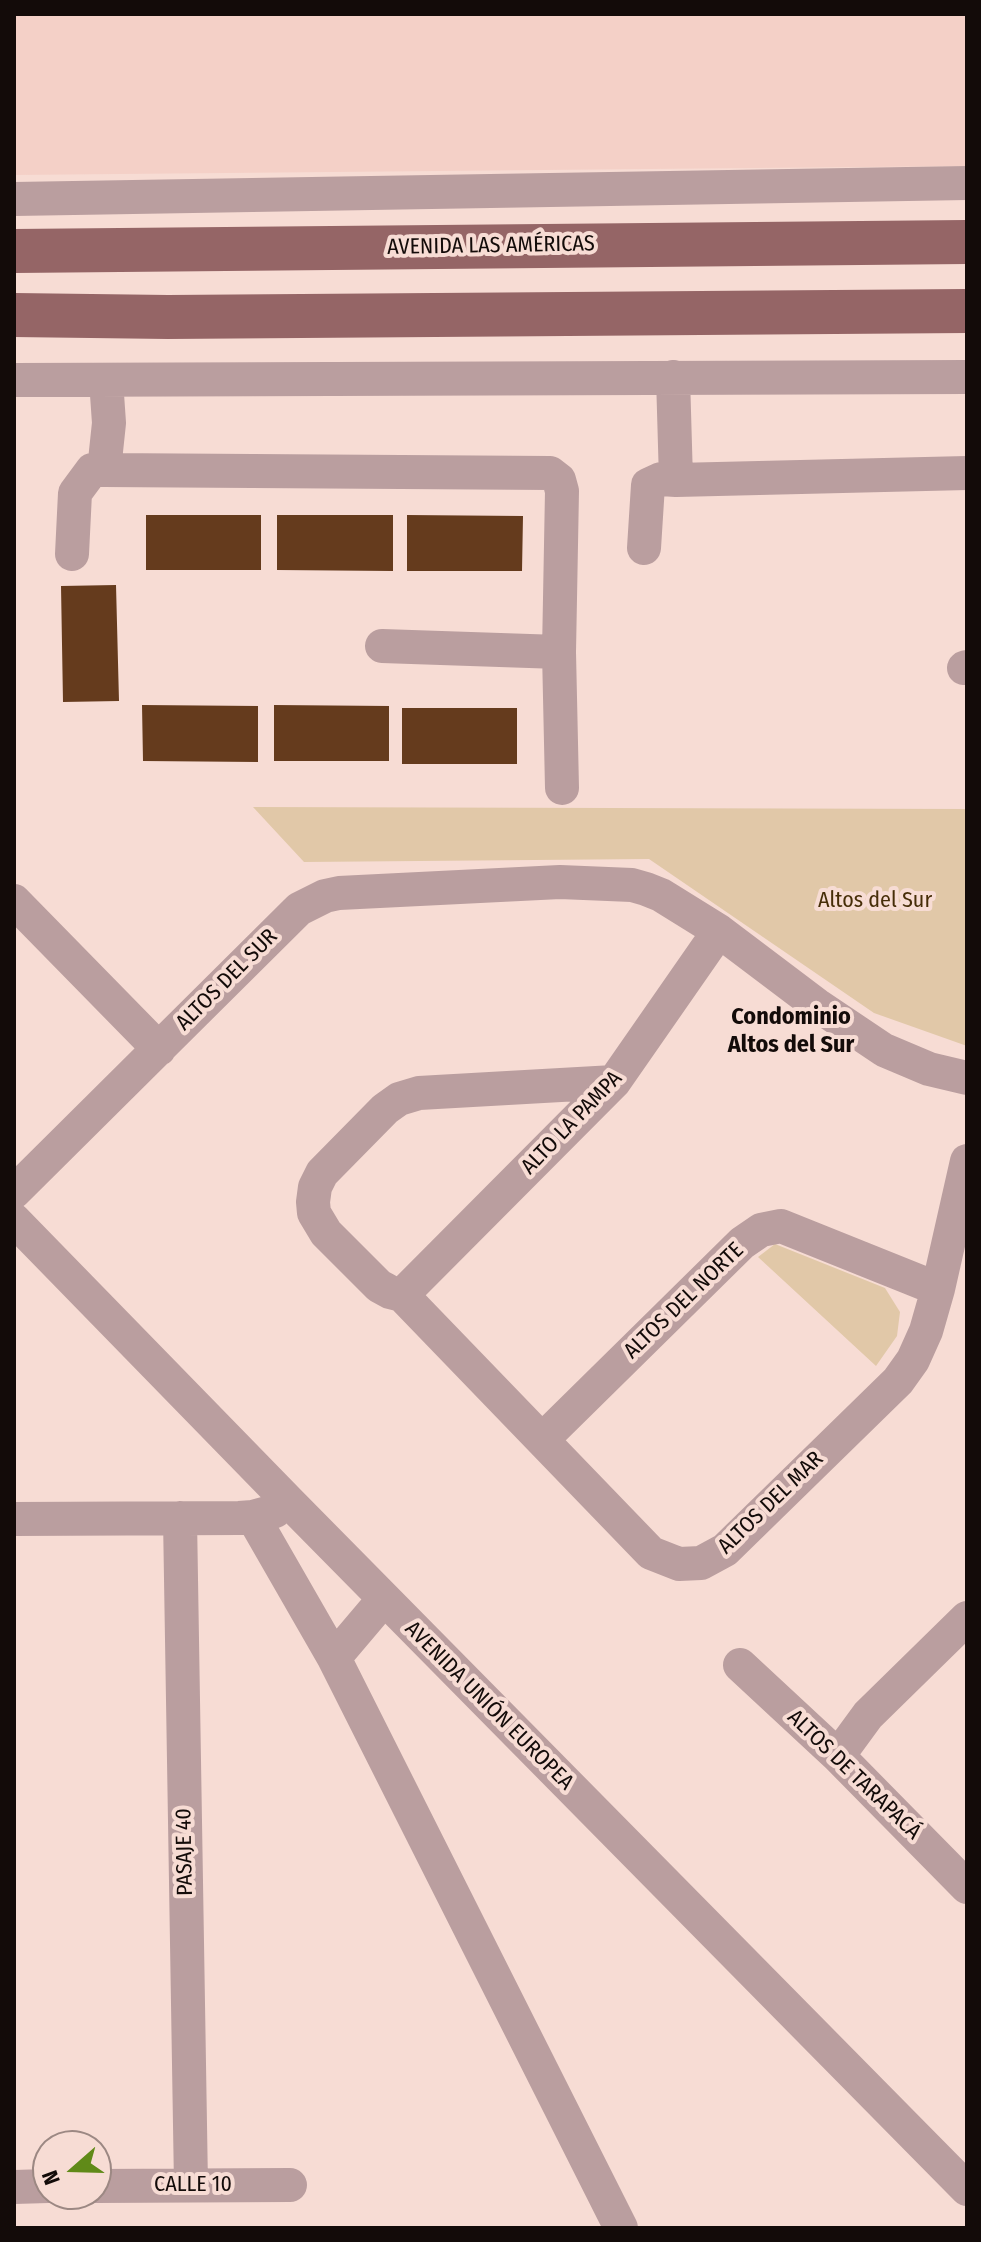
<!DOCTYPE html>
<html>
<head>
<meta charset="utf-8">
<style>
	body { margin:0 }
	#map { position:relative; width:981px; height:2242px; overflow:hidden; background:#f7dcd4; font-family:"Fira Sans Condensed",sans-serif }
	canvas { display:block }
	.frame { position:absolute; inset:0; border:16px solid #130b09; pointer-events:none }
	.north { position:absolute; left:32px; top:2130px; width:80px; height:80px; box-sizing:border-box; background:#f7dcd4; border:2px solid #9c8883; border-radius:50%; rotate:250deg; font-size:22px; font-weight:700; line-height:32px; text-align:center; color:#130b09 }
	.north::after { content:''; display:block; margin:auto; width:28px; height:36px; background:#608a18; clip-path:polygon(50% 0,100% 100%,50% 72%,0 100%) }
</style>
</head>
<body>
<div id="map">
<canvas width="981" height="2242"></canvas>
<div class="frame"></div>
<div class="north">N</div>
</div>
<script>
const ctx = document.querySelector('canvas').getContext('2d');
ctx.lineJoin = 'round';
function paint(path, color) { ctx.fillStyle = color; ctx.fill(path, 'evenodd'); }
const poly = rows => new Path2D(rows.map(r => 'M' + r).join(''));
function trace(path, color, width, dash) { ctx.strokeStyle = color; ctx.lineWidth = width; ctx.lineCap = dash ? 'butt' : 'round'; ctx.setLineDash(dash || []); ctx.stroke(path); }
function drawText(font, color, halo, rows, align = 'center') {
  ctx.font = font + ' "Fira Sans Condensed",sans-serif'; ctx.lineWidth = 8; ctx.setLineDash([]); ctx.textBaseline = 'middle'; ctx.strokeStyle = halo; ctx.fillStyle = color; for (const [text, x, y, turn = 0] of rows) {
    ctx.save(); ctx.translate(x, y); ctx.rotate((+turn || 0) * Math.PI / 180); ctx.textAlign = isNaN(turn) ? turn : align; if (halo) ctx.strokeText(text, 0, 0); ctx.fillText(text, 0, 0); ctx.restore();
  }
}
paint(poly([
	[14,14,967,14,967,166,14,175]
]), '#f4d0c7');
paint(poly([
	[253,807,967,809,967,1046,874,1013,649,859,304,862],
	[775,1244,885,1288,900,1312,897,1336,876,1366,758,1257]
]), '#e1c8a8');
paint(poly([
	[146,515,261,515,261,570,146,570],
	[277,515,393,515,393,571,277,570],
	[407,515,523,516,522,571,407,571],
	[116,585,119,701,63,702,61,586],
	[142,705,258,706,258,762,143,761],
	[274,705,389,706,389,761,274,761],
	[402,708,517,708,517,764,402,764]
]), '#653b1d');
trace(poly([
	[14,199,967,183],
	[673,377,676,480,967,473],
	[14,380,967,377],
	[106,380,109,423,104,470,550,473,559,480,562,491,559,652,562,788],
	[644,548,648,485,661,479,676,480],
	[72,554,75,493,92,470,104,470],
	[382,646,559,652],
	[964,668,967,667],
	[14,901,159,1049],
	[14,1192,299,909,325,896,339,893,560,882,632,885,646,889,661,895,719,931,817,1005,884,1050,929,1069,967,1078],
	[14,1220,289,1502,967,2189],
	[402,1295,651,1553,679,1564,701,1563,725,1550,898,1381,913,1360,926,1331,938,1289,967,1161],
	[402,1295,390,1292,379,1286,326,1233,314,1213,313,1202,315,1187,322,1173,385,1109,399,1099,419,1093,614,1082],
	[402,1295,614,1082,719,931],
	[542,1440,742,1243,761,1230,781,1226,938,1289],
	[253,1517,334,1658,621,2228],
	[180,1518,191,2185],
	[14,1519,239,1518,253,1517,275,1511],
	[334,1658,384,1599],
	[740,1665,838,1756,967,1887],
	[838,1756,868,1715,967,1618],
	[96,2186,290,2185],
	[14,2187,48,2186]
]), '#ba9e9f', 34);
trace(poly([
	[14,251,967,242],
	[14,315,168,317,967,311]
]), '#956566', 44);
drawText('22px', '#130b09', '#f7dcd4', [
	["AVENIDA LAS AMÉRICAS",491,246,-1],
	["ALTOS DEL SUR",227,980,-45],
	["ALTO LA PAMPA",572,1123,-46],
	["ALTOS DEL NORTE",684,1301,-44],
	["ALTOS DEL MAR",771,1503,-44],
	["AVENIDA UNIÓN EUROPEA",489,1706,45],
	["ALTOS DE TARAPACÁ",854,1775,44],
	["PASAJE 40",185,1852,-91],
	["CALLE 10",193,2185]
]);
drawText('22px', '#462d08', '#f7dcd4', [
	["Altos del Sur",875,901]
]);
drawText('bold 24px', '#130b09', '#f7dcd4', [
	["Condominio",791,1017],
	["Altos del Sur",791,1045]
]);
</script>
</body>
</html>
